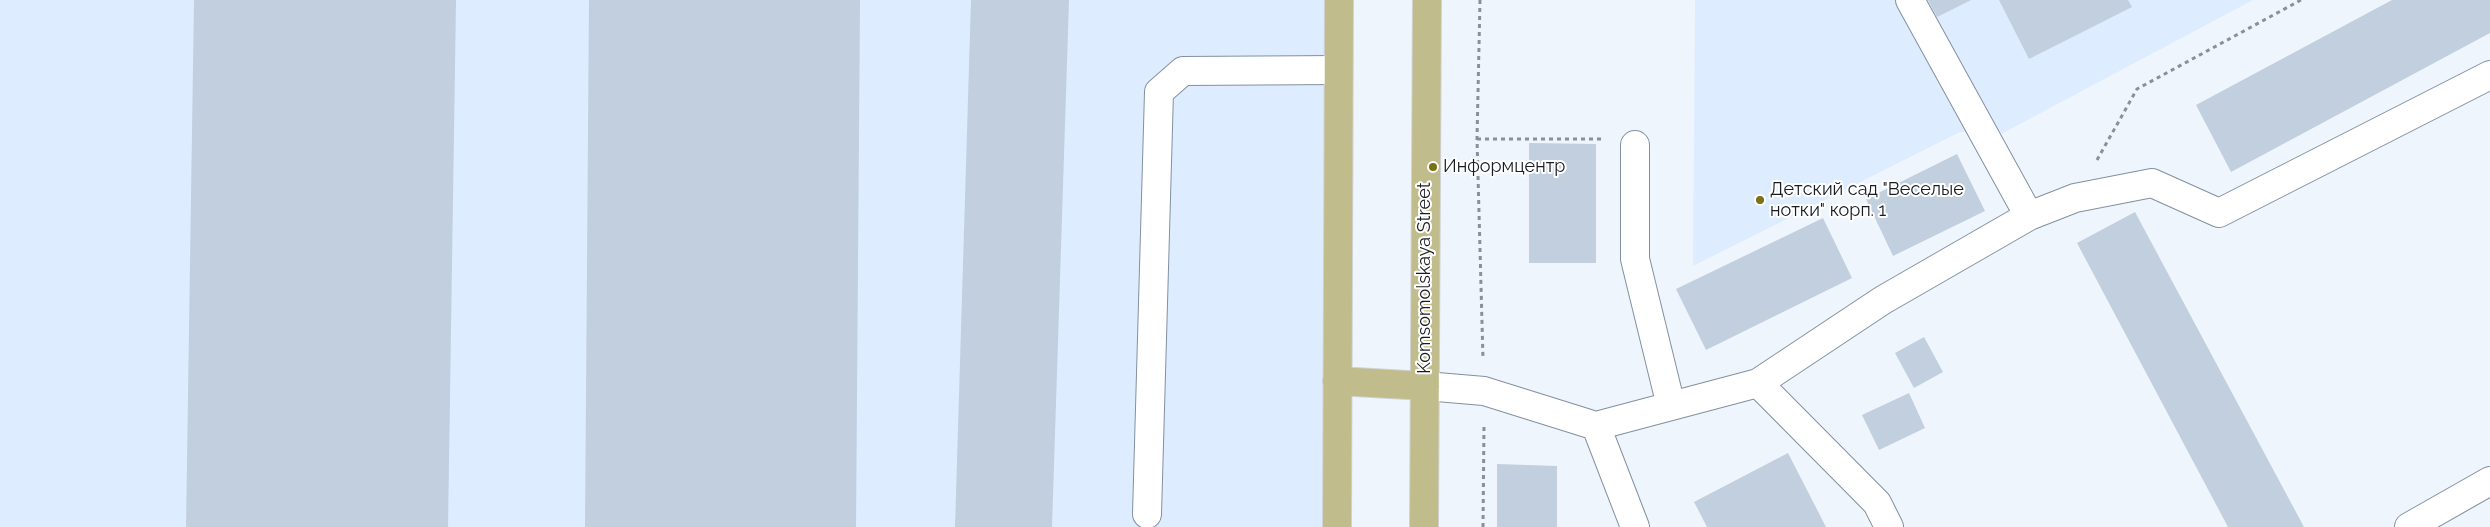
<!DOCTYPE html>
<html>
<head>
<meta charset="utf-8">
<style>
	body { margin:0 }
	canvas { display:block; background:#eff5fc }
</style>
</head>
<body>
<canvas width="2490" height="527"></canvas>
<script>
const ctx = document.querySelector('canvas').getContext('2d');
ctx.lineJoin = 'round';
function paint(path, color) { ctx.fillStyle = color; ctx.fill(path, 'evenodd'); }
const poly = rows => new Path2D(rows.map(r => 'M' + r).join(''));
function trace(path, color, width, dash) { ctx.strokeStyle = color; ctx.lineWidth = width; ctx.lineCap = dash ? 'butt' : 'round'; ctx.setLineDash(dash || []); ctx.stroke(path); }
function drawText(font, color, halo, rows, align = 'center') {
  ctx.font = font + ' Raleway,sans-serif'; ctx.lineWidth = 4; ctx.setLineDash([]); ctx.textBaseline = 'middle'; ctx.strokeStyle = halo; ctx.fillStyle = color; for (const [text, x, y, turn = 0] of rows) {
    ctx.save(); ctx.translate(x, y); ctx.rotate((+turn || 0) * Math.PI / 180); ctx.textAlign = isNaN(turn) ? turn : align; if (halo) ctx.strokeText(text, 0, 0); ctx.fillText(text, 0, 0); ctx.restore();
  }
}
paint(poly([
	[0,0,1335,0,1331,527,0,527],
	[1695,0,2253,0,2003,133,1960,132,1693,266]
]), '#ddecff');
paint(poly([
	[194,0,456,0,448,527,186,527],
	[589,0,860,0,856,527,585,527],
	[971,0,1069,0,1052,527,955,527],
	[1928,0,1971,0,1937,17],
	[1999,0,2128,0,2132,7,2029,59],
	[2392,0,2490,0,2490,33,2231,172,2196,105],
	[1529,143,1596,144,1596,263,1529,263],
	[1957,154,1985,211,1893,256,1866,199],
	[2135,212,2304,527,2228,527,2077,243],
	[1823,218,1852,278,1706,350,1676,289],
	[1924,337,1943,372,1914,388,1895,353],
	[1909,393,1925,428,1879,450,1862,415],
	[1788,453,1826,527,1707,527,1694,502],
	[1497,464,1557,466,1557,527,1497,527]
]), '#c1cfdf');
const minor = poly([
	[1910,0,2029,216],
	[1635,145,1635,259,1671,406],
	[1758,383,1877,503,1889,527],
	[1425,386,1484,391,1596,426,1758,383,1883,300,2029,216,2075,198,2152,183,2219,213,2490,75],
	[1596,426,1635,527],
	[1147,514,1159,92,1183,71,1338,70],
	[2409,527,2490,481]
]);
const major = poly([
	[1337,381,1425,386],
	[1337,527,1339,0],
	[1424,527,1427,0]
]);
trace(minor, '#8390a0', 30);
trace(major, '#d1d2d3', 30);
trace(poly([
	[1480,0,1477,139,1483,359],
	[1477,139,1602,139],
	[2097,160,2137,89,2301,0],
	[1483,527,1484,425]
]), '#8b9097', 3, [4, 4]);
trace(minor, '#fff', 28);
trace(major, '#c1bc8b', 28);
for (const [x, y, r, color] of [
	[1433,167,5,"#797215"],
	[1760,200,5,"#797215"]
]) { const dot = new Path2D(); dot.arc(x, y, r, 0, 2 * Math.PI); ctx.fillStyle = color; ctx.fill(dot); trace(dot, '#fff', 2); }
drawText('18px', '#171c22', '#fff', [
	["Информцентр",1443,167],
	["Детский сад \"Веселые",1770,190],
	["нотки\" корп. 1",1770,211]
], 'left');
drawText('18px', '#171c22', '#fff', [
	["Komsomolskaya Street",1425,278,-90]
]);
</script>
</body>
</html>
